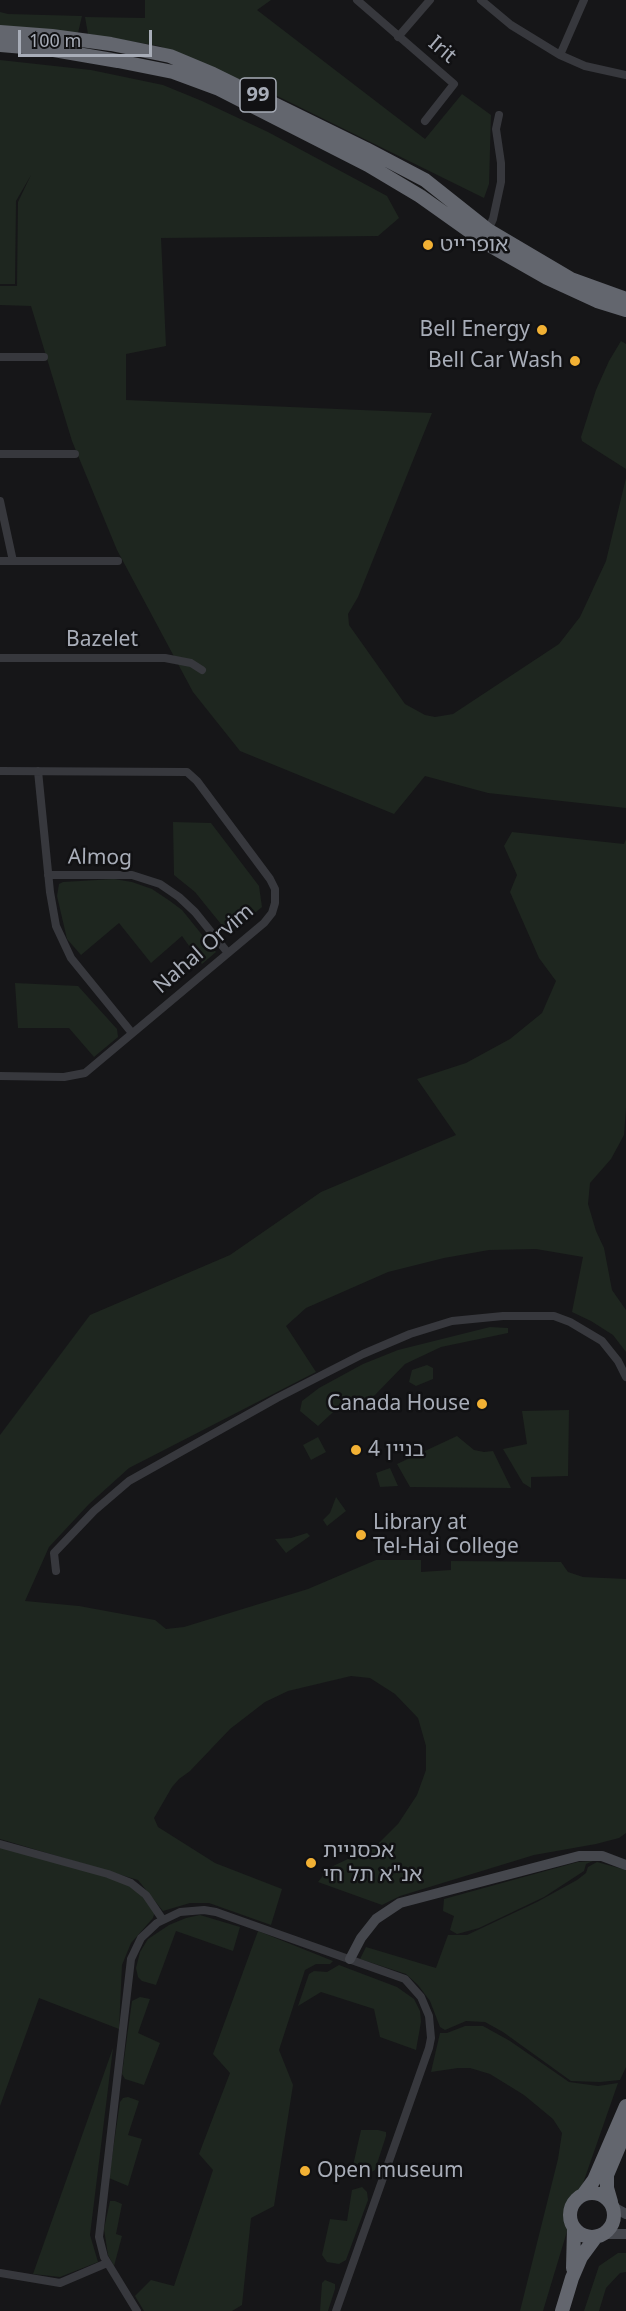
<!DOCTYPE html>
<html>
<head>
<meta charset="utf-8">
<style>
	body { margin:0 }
	#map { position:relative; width:626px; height:2311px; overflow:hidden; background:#161618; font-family:"Noto Sans",sans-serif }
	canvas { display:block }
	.scale { position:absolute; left:18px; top:30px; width:134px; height:27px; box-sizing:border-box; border:3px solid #a8adb8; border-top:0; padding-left:8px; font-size:18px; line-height:21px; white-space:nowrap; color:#a8adb8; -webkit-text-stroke:4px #111113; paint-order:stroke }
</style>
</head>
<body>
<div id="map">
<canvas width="626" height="2311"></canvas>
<div class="scale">100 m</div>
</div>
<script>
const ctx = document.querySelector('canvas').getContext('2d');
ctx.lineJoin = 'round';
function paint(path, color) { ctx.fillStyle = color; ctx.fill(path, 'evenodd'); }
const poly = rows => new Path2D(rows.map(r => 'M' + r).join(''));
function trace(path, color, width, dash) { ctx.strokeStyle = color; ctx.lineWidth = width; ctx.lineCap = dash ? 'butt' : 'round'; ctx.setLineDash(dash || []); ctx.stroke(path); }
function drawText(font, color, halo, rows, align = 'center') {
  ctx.font = font + ' "Noto Sans","Noto Sans Hebrew",sans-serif'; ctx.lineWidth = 5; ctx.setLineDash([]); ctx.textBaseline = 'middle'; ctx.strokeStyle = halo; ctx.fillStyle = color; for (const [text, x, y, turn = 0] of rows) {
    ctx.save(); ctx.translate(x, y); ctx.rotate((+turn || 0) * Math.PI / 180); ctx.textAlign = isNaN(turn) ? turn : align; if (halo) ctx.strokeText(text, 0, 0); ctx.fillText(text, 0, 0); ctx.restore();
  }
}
paint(poly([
	[145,0,271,0,257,10,425,139,462,94,491,115,489,184,484,198,269,92,159,46,88,34,85,17,145,18],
	[0,12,8,14,82,16,78,33,0,28],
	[0,60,91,70,163,85,202,101,268,132,387,196,399,218,378,236,161,238,166,346,126,354,126,400,432,413,358,597,348,614,349,625,405,704,425,715,435,717,453,714,559,644,580,617,606,561,626,478,626,808,488,793,425,776,394,814,240,751,193,692,117,550,72,441,31,306,0,305,0,286,17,286,18,202,31,175,16,201,15,284,0,284],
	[621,341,626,344,626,469,582,441,581,437,596,390,609,361],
	[173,822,211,823,259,886,262,907,229,934,195,892,174,875],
	[512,832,624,844,626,839,626,1108,624,1135,611,1159,590,1183,588,1204,596,1231,604,1248,612,1290,626,1310,626,1352,613,1335,591,1321,572,1312,583,1257,536,1249,489,1250,444,1258,388,1272,306,1308,286,1326,316,1372,129,1468,89,1504,49,1547,25,1601,79,1606,155,1620,166,1629,184,1627,308,1589,376,1560,421,1560,421,1572,451,1570,451,1561,561,1562,568,1572,583,1577,626,1579,626,1833,619,1838,596,1844,534,1855,400,1896,382,1905,318,1882,329,1868,377,1845,398,1824,417,1795,426,1770,426,1746,418,1718,395,1694,370,1678,351,1676,288,1691,265,1702,230,1729,190,1771,179,1779,172,1787,154,1818,158,1827,215,1863,282,1889,271,1925,209,1903,190,1903,163,1911,138,1880,0,1839,0,1435,90,1315,230,1255,321,1192,456,1135,417,1079,466,1063,510,1039,542,1013,556,981,539,958,510,892,517,875,504,846],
	[114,879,132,882,152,889,170,901,182,910,216,952,202,964,182,936,151,963,119,923,81,955,67,939,57,896,59,884,63,882],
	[15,983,78,986,117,1029,118,1037,94,1057,69,1028,18,1028],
	[490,1327,508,1328,508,1333,441,1347,405,1364,375,1395,359,1404,343,1403,318,1426,300,1411,302,1401,319,1388,363,1364,398,1350],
	[427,1365,433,1368,433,1379,416,1386,409,1382,412,1370],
	[569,1410,568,1476,531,1477,531,1488,523,1483,503,1449,527,1444,522,1411],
	[457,1436,474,1450,484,1452,493,1451,511,1488,410,1487,397,1464],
	[318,1437,326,1452,311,1460,303,1445],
	[390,1468,398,1486,380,1487,376,1473],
	[336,1497,346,1511,327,1526,323,1520,330,1513],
	[307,1533,310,1536,286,1553,275,1539,291,1538],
	[0,1846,121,1881,139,1891,155,1911,153,1918,131,1943,122,1965,119,2029,39,1998,0,2106],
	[593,1861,586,1864,584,1871,544,1897,479,1928,457,1934,450,1930,454,1916,443,1911,444,1899,578,1862],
	[597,1862,626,1870,626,2067,620,2080,600,2082,571,2081,503,2032,485,2022,466,2021,445,2030,440,2027,430,2001,418,1985,406,1974,360,1959,366,1947,436,1968,448,1935,467,1935,537,1902,577,1880,586,1873,588,1867],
	[200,1915,240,1927,233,1951,176,1931,156,1985,142,1981,138,1977,136,1968,140,1952,148,1939,169,1925,186,1918],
	[258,1931,333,1961,330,1964,316,1964,305,1970,279,2050,293,2085,274,2206,251,2218,242,2305,232,2311,144,2311,135,2296,151,2280,174,2286,213,2170,199,2154,230,2073,213,2054],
	[339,1965,397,1987,414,1999,420,2011,421,2022,416,2050,380,2037,374,2009,321,1992,298,2006,309,1974,314,1971,327,1972],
	[140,1997,150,1999,138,2033,160,2043,144,2085,125,2079,122,2074,132,2001],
	[465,2026,483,2026,510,2041,569,2082,598,2086,618,2083,581,2189,569,2206,568,2228,543,2311,520,2311,558,2159,562,2133,553,2119,524,2095,490,2074,470,2068,458,2068,431,2072,440,2033,447,2033],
	[113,2048,90,2235,98,2262,60,2277,33,2274],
	[128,2097,139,2101,128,2135,142,2139,128,2186,109,2178,120,2102,123,2098],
	[361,2130,378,2130,386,2132,386,2136,375,2170,368,2174,352,2170],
	[362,2187,367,2192,368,2200,346,2260,339,2264,327,2262,322,2255,330,2219,347,2221,352,2190],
	[110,2201,115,2201,122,2204,116,2234,122,2236,114,2266,108,2255,104,2229],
	[618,2253,626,2253,626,2272,620,2273,606,2288,599,2311,584,2311,599,2266],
	[325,2280,335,2284,335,2289,328,2311,320,2311,322,2283]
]), '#1e261f');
trace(poly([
	[357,0,454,84,425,121],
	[481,0,511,25,560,55,585,66,626,75],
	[398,37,430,0],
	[560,55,584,0],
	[488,230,493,219,501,182,501,163,496,129,499,115],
	[0,357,44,357],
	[0,454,75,454],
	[0,501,13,561],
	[0,561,118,561],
	[0,658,165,658,191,663,202,670],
	[0,771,187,772,197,781,270,879,275,889,275,903,272,913,264,923,85,1073,64,1077,0,1076],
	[38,771,50,892,56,926,71,958,132,1033],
	[48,875,132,875,160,884,179,897,195,912,228,953],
	[56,1571,54,1553,94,1511,129,1481,277,1398,363,1354,410,1334,452,1321,503,1316,554,1316,570,1322,602,1341,618,1361,626,1377],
	[0,1844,108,1874,131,1883,146,1895,163,1920],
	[0,2273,60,2283,107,2263],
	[137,2311,104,2257,99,2237,131,1959,141,1938,157,1923,180,1912,204,1910,216,1912,405,1979,421,1997,429,2016,431,2038,429,2048,336,2311]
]), '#37383d', 8);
trace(poly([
	[350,1959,361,1938,376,1919,400,1903,579,1856,602,1856,626,1865],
	[613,2207,626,2214],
	[606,2234,626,2234]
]), '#45474d', 10);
trace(poly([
	[0,32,52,36,111,44,170,56,213,74,366,149,425,180,488,230,571,279,626,299],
	[0,45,48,49,118,61,173,72,219,89,368,165,420,196,489,245,547,278,597,301,626,310],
	'570 2215a22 22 0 1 1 44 0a22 22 0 1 1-44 0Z',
	[583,2195,594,2180,626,2106],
	[611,2202,607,2188,607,2175,626,2130],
	[573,2268,574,2229],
	[562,2311,572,2278,581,2257,595,2238]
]), '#63666e', 14);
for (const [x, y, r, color] of [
	[428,245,6,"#f2b134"],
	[542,330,6,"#f2b134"],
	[575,361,6,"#f2b134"],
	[482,1404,6,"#f2b134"],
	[356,1450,6,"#f2b134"],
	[361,1535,6,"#f2b134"],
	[311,1863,6,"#f2b134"],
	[305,2171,6,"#f2b134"]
]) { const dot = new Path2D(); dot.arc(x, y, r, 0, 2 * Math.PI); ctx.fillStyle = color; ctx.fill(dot); trace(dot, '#111113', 2); }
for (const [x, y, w] of [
	[258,95,36]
]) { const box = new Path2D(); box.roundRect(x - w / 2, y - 17, w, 34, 4.5); ctx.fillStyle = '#111113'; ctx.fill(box); trace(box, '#a8adb8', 1.5); }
drawText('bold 20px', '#a8adb8', null, [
	["99",258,95]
]);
drawText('21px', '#a8adb8', '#111113', [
	["Irit",442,50,40],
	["Bazelet",102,640],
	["Almog",100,858,1],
	["Nahal Orvim",204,949,-41]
]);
drawText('21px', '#a8adb8', '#111113', [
	["אופרייט",440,245],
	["Bell Energy",530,330,"right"],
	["Bell Car Wash",563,361,"right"],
	["Canada House",470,1404,"right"],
	["בניין 4",368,1450],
	["Library at",373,1523],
	["Tel-Hai College",373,1547],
	["אכסניית",323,1851],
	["אנ\"א תל חי",323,1875],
	["Open museum",317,2171]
], 'left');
</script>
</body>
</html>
